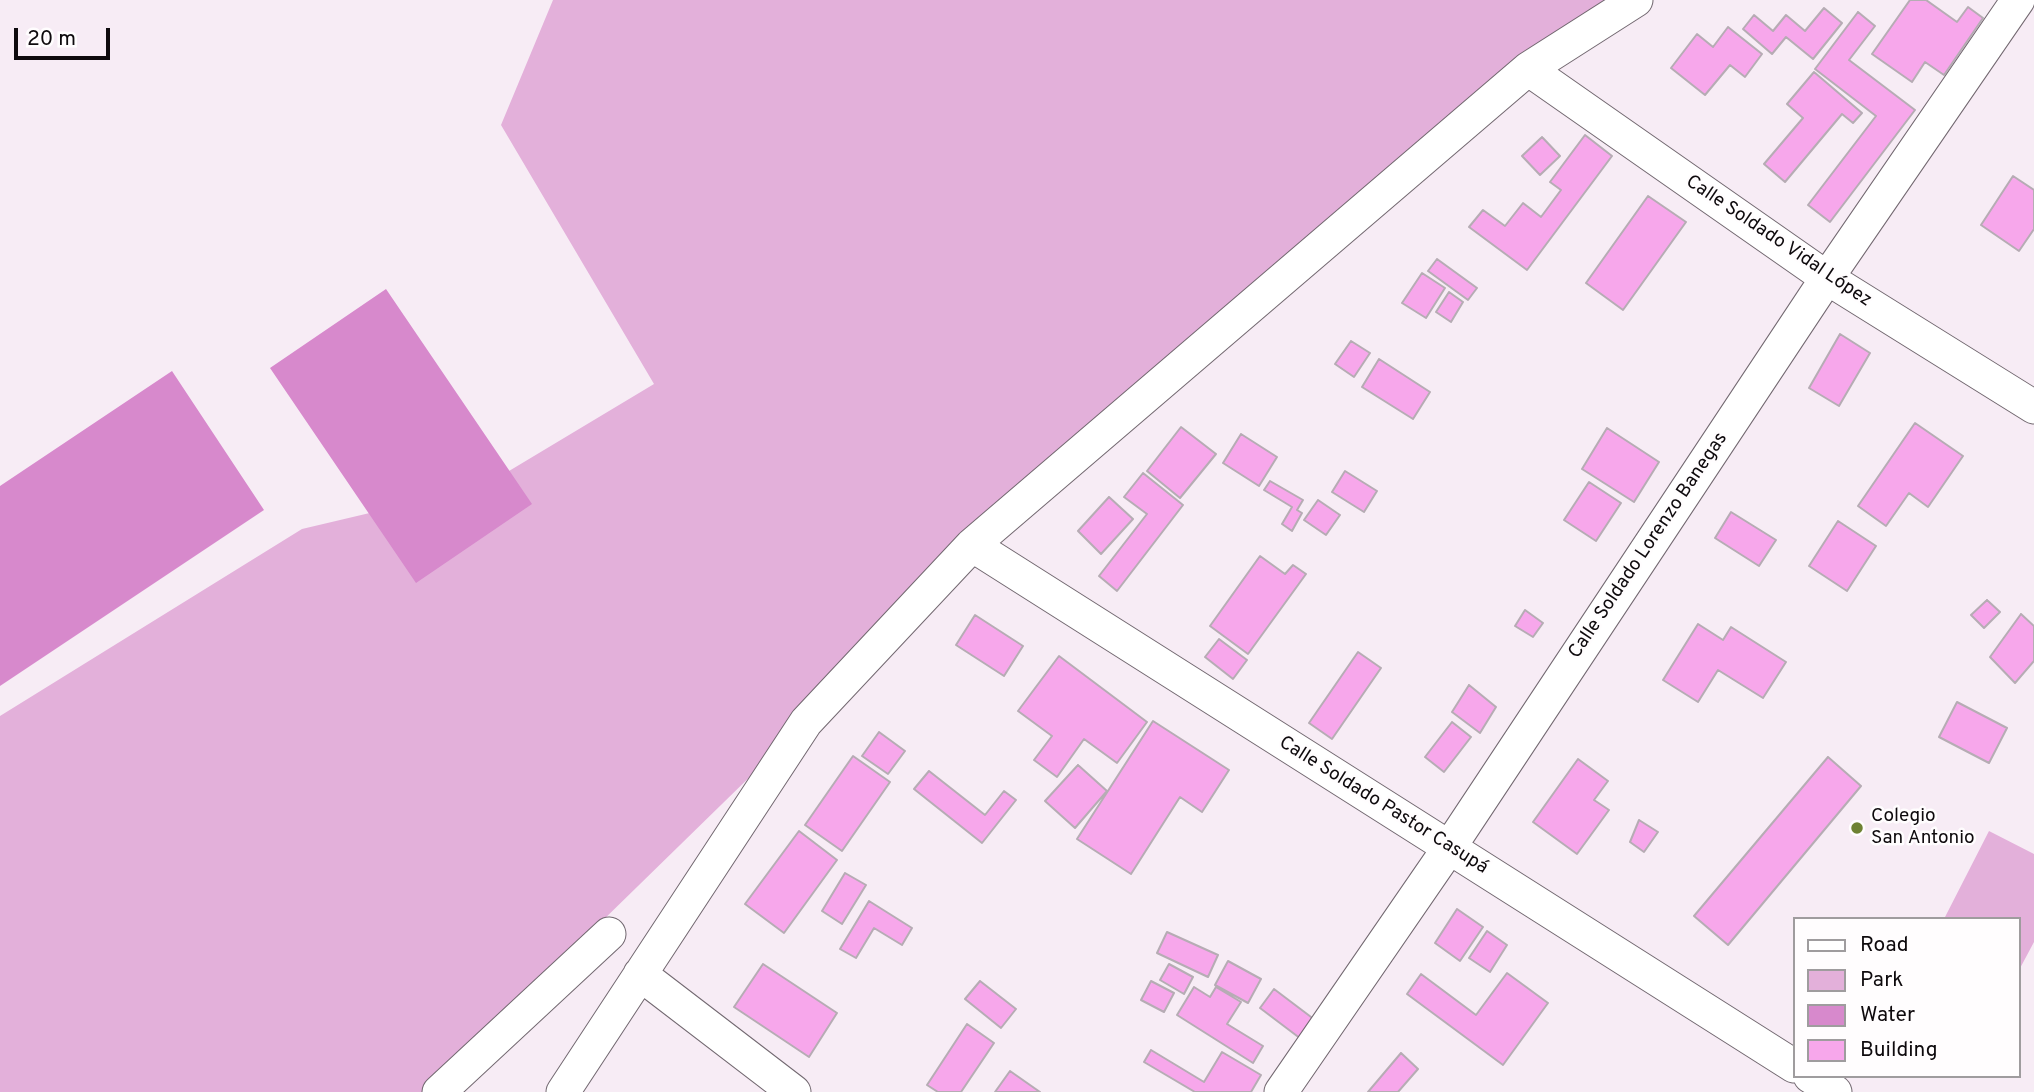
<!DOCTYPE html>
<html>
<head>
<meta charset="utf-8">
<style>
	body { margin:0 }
	#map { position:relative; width:2034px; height:1092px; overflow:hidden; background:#f7ecf5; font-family:Overpass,sans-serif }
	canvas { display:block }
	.legend { position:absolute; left:1793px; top:917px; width:228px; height:161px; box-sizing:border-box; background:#fffdfe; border:2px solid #9f9c9e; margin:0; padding:9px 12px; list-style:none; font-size:21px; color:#0e0a0d }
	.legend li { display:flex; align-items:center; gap:14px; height:35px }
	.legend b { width:35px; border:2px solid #9f9c9e }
	.scale { position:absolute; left:14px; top:28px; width:96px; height:32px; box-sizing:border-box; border:4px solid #0e0a0d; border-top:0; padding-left:9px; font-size:21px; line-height:24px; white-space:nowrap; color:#0e0a0d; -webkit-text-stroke:5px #fffdfe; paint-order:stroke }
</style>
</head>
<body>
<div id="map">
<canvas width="2034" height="1092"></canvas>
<ul class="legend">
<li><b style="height:9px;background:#fff"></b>Road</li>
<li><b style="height:19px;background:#e3b0da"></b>Park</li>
<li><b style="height:19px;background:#d789cc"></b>Water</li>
<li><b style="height:19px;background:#f7a7eb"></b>Building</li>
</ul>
<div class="scale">20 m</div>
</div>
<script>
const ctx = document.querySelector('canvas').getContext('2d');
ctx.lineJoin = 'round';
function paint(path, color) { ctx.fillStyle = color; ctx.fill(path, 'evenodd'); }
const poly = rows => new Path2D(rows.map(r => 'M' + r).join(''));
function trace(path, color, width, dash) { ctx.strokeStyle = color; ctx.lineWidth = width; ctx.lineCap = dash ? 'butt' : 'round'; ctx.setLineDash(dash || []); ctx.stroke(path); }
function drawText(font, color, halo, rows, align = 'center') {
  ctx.font = font + ' Overpass,sans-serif'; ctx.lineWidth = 5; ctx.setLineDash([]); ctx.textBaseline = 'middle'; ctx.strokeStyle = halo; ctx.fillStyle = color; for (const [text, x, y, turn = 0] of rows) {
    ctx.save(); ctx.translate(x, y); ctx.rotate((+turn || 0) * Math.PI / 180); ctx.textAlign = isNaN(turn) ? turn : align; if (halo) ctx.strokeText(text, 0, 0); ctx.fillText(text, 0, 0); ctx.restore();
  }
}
paint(poly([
	[553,0,1636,0,972,545,806,722,427,1092,0,1092,0,716,302,529,484,486,654,384,501,125],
	[1989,831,2034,854,2034,942,2018,972,2018,919,1944,919]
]), '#e3b0da');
paint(poly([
	[386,289,532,504,416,583,270,368],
	[172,371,264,510,0,686,0,486]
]), '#d789cc');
const building = poly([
	[1910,0,1926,0,1957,22,1968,7,1983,18,1944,75,1925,62,1912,82,1872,54,1910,0],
	[1824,8,1842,23,1813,59,1786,37,1772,54,1743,29,1754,15,1773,31,1786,15,1805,31,1824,8],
	[1858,12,1875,26,1849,60,1915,110,1830,222,1808,205,1876,116,1815,69,1858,12],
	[1728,27,1762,54,1745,77,1730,65,1705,95,1671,68,1697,34,1713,47,1728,27],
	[1814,72,1862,113,1853,123,1842,114,1785,182,1764,164,1803,118,1787,104,1814,72],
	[1585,135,1612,156,1527,270,1469,227,1483,210,1505,226,1523,203,1541,217,1561,190,1550,182,1585,135],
	[1542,137,1560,156,1540,175,1522,156,1542,137],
	[2013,176,2034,190,2034,229,2019,251,1981,225,2013,176],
	[1648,196,1686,222,1623,310,1586,283,1648,196],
	[1437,259,1477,288,1468,300,1428,271,1437,259],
	[1422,273,1445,288,1426,318,1402,303,1422,273],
	[1449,292,1463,302,1451,322,1436,312,1449,292],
	[1840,334,1870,353,1839,406,1809,388,1840,334],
	[1351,341,1370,353,1354,377,1335,364,1351,341],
	[1379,359,1430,392,1413,419,1362,387,1379,359],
	[1915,423,1963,456,1928,507,1909,493,1886,526,1858,506,1915,423],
	[1181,427,1216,454,1180,498,1147,471,1181,427],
	[1607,428,1659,462,1634,502,1582,469,1607,428],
	[1241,434,1277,457,1259,486,1223,463,1241,434],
	[1345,471,1377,491,1364,512,1332,492,1345,471],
	[1143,473,1183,505,1117,591,1099,576,1147,514,1124,497,1143,473],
	[1270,481,1303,500,1297,510,1302,513,1292,531,1282,524,1292,507,1264,490,1270,481],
	[1589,482,1621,503,1596,541,1564,520,1589,482],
	[1109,497,1133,519,1101,554,1078,531,1109,497],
	[1318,500,1340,515,1326,535,1304,520,1318,500],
	[1731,512,1776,540,1759,566,1715,538,1731,512],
	[1838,521,1876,546,1847,591,1809,566,1838,521],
	[1260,556,1285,574,1293,565,1306,574,1248,654,1210,626,1260,556],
	[1987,600,2000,612,1984,628,1971,615,1987,600],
	[1525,610,1543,623,1533,637,1515,626,1525,610],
	[2021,614,2034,626,2034,661,2015,683,1990,657,2021,614],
	[975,615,1023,646,1004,676,956,645,975,615],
	[1698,624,1723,640,1731,627,1786,662,1763,698,1718,670,1698,702,1663,680,1698,624],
	[1219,639,1247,660,1233,679,1205,657,1219,639],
	[1358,652,1381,668,1332,739,1309,723,1358,652],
	[1059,656,1147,722,1117,763,1084,739,1057,777,1034,760,1052,736,1018,711,1059,656],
	[1469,685,1496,707,1480,733,1452,712,1469,685],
	[1957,702,2007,728,1989,763,1939,737,1957,702],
	[1153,721,1229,770,1202,812,1180,797,1131,874,1077,839,1153,721],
	[1452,722,1471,737,1444,772,1425,757,1452,722],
	[879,732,905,751,888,774,862,756,879,732],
	[853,756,890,782,842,851,805,825,853,756],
	[1828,757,1861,786,1728,945,1694,916,1828,757],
	[1578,759,1608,781,1594,800,1609,810,1577,854,1533,822,1578,759],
	[1078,765,1107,791,1075,828,1045,801,1078,765],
	[929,771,985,815,1004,791,1016,800,982,843,914,789,929,771],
	[1639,820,1658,832,1644,852,1630,842,1639,820],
	[799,831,837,860,784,933,745,904,799,831],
	[845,873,866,885,842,924,822,911,845,873],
	[869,901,912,928,902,945,874,928,856,958,840,949,869,901],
	[1457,909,1483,927,1460,961,1435,943,1457,909],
	[1487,931,1507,945,1490,972,1469,958,1487,931],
	[1167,932,1218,955,1208,977,1157,953,1167,932],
	[1228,961,1261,979,1248,1003,1215,985,1228,961],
	[763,964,837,1013,809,1057,734,1007,763,964],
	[1169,964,1193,977,1184,994,1160,980,1169,964],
	[1507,973,1548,1003,1503,1065,1407,994,1421,974,1476,1015,1507,973],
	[980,981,1016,1009,1001,1028,965,999,980,981],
	[1151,981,1174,993,1164,1012,1141,1000,1151,981],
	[1194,987,1210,997,1216,987,1241,1002,1227,1024,1263,1046,1253,1063,1177,1015,1194,987],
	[1274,989,1315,1020,1301,1039,1260,1008,1274,989],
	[967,1024,994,1043,961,1092,938,1092,927,1085,967,1024],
	[1151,1050,1204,1082,1222,1052,1261,1075,1251,1092,1195,1092,1144,1062,1151,1050],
	[1401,1053,1418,1069,1398,1092,1368,1092,1401,1053],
	[1010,1071,1040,1092,995,1092,1010,1071]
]);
paint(building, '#f7a7eb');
trace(building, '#b6acb4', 2);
const minor = poly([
	[1528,69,1827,278,2034,407],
	[972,545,1794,1066],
	[640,974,794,1092],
	[1810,1076,1835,1092],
	[439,1092,609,934],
	[563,1092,806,722,972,545,1528,69,1636,0],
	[1281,1092,1449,848,1827,278,2018,0]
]);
trace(minor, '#726870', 35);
trace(minor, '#fff', 33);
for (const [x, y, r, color] of [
	[1857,828,7,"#6e8233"]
]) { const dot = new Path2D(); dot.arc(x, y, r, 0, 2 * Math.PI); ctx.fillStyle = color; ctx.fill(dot); trace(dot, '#fffdfe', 2.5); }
drawText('19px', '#0e0a0d', '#fffdfe', [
	["Calle Soldado Vidal López",1778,242,34],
	["Calle Soldado Lorenzo Banegas",1649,546,-56],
	["Calle Soldado Pastor Casupá",1383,806,32]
]);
drawText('19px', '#0e0a0d', '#fffdfe', [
	["Colegio",1871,817],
	["San Antonio",1871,839]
], 'left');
</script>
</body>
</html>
